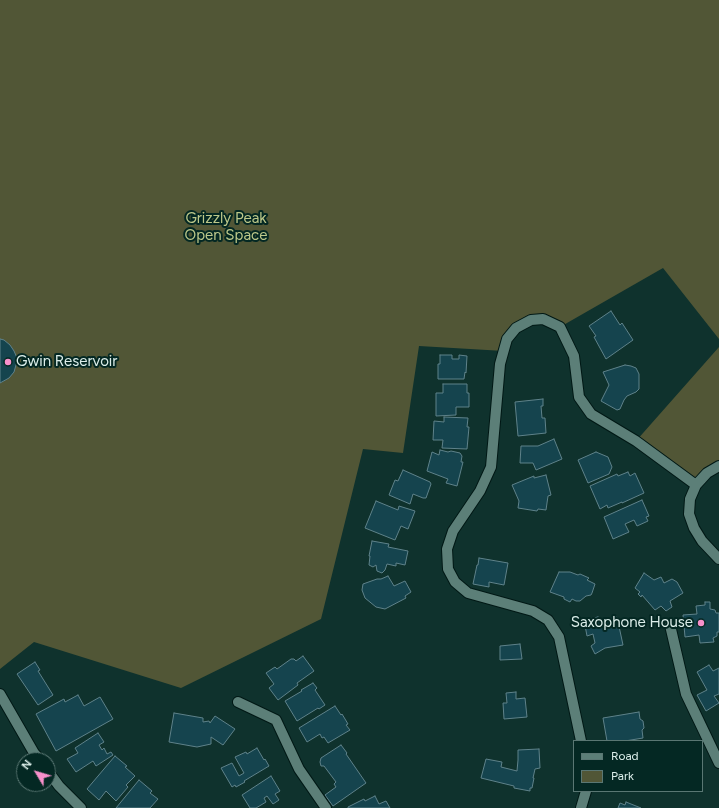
<!DOCTYPE html>
<html>
<head>
<meta charset="utf-8">
<style>
	body { margin:0 }
	#map { position:relative; width:719px; height:808px; overflow:hidden; background:#0f322d; font-family:Figtree,sans-serif }
	canvas { display:block }
	.legend { position:absolute; left:573px; top:740px; width:130px; height:52px; box-sizing:border-box; background:#042823; border:1px solid #5a7773; margin:0; padding:5px 7px; list-style:none; font-size:12px; color:#dceeea }
	.legend li { display:flex; align-items:center; gap:8px; height:20px }
	.legend b { width:20px; border:1px solid #5a7773 }
	.north { position:absolute; left:16px; top:752px; width:40px; height:40px; box-sizing:border-box; background:#042823; border:1px solid #5a7773; border-radius:50%; rotate:308deg; font-size:11px; font-weight:700; line-height:16px; text-align:center; color:#dceeea }
	.north::after { content:''; display:block; margin:auto; width:14px; height:18px; background:#f890cb; clip-path:polygon(50% 0,100% 100%,50% 72%,0 100%) }
</style>
</head>
<body>
<div id="map">
<canvas width="719" height="808"></canvas>
<ul class="legend">
<li><b style="height:5px;background:#5c7f78"></b>Road</li>
<li><b style="height:11px;background:#515636"></b>Park</li>
</ul>
<div class="north">N</div>
</div>
<script>
const ctx = document.querySelector('canvas').getContext('2d');
ctx.lineJoin = 'round';
function paint(path, color) { ctx.fillStyle = color; ctx.fill(path, 'evenodd'); }
const poly = rows => new Path2D(rows.map(r => 'M' + r).join(''));
function trace(path, color, width, dash) { ctx.strokeStyle = color; ctx.lineWidth = width; ctx.lineCap = dash ? 'butt' : 'round'; ctx.setLineDash(dash || []); ctx.stroke(path); }
function drawText(font, color, halo, rows, align = 'center') {
  ctx.font = font + ' Figtree,sans-serif'; ctx.lineWidth = 4; ctx.setLineDash([]); ctx.textBaseline = 'middle'; ctx.strokeStyle = halo; ctx.fillStyle = color; for (const [text, x, y, turn = 0] of rows) {
    ctx.save(); ctx.translate(x, y); ctx.rotate((+turn || 0) * Math.PI / 180); ctx.textAlign = isNaN(turn) ? turn : align; if (halo) ctx.strokeText(text, 0, 0); ctx.fillText(text, 0, 0); ctx.restore();
  }
}
paint(poly([
	[0,0,719,0,719,339,663,268,560,327,543,319,516,328,504,351,419,346,403,453,363,449,321,619,181,688,34,642,0,669],
	[719,347,719,466,696,485,636,441]
]), '#515636');
const building = poly([
	[611,311,620,325,622,323,633,340,606,359,594,337,596,336,589,326,611,311],
	[0,339,4,340,10,345,14,351,17,358,16,365,14,372,9,378,0,383,0,339],
	[440,355,452,355,452,359,459,359,459,355,467,356,466,373,465,372,464,379,438,379,438,364,440,364,440,355],
	[625,365,631,366,636,368,639,374,639,389,636,392,627,396,624,400,620,409,617,410,601,401,609,385,603,372,625,365],
	[443,384,467,384,467,393,469,393,469,407,456,407,456,415,436,416,436,393,443,393,443,384],
	[543,399,543,406,541,406,542,418,545,418,546,433,518,436,515,402,543,399],
	[444,417,468,418,467,427,469,427,467,449,442,448,443,440,433,440,434,421,444,422,444,417],
	[554,439,562,459,536,470,533,463,520,463,521,446,538,446,554,439],
	[440,450,448,452,451,451,460,453,462,456,461,462,463,462,457,486,446,483,448,479,427,471,432,452,439,455,440,450],
	[596,452,608,457,612,467,609,474,588,483,578,460,596,452],
	[403,470,430,482,431,484,426,498,423,498,413,494,410,504,389,495,395,480,398,481,403,470],
	[628,472,630,476,635,473,644,493,622,503,622,502,608,508,607,505,600,509,590,486,617,474,618,476,628,472],
	[546,475,551,495,548,496,546,510,538,509,537,511,518,508,519,501,512,485,534,476,534,478,546,475],
	[642,500,649,516,646,517,648,521,637,526,634,520,625,524,629,532,613,539,604,517,642,500],
	[376,501,398,510,399,506,415,511,408,529,401,526,395,540,365,528,376,501],
	[372,541,389,544,388,547,408,551,405,565,396,563,396,566,387,564,385,570,382,573,377,571,376,565,373,567,369,565,370,556,369,556,372,541],
	[479,558,508,563,504,585,489,582,489,587,473,584,477,565,478,565,479,558],
	[559,572,570,572,578,575,580,574,589,578,587,580,595,584,592,593,591,595,586,596,580,601,576,601,572,599,570,602,564,599,564,597,550,592,559,572],
	[644,573,654,580,661,577,664,583,672,579,677,582,683,593,670,601,672,607,666,611,661,606,655,610,642,595,641,597,638,594,640,592,635,588,644,573],
	[388,576,394,586,405,581,411,592,405,596,406,598,385,609,376,607,365,598,362,590,363,584,377,579,381,579,388,576],
	[705,602,710,602,710,609,715,610,716,613,719,613,719,632,717,632,717,636,713,638,714,642,700,643,699,635,685,637,683,615,697,614,696,606,705,605,705,602],
	[598,617,599,621,617,617,623,645,605,648,595,654,591,646,595,643,593,634,587,636,584,620,598,617],
	[520,644,522,659,500,660,500,646,520,644],
	[303,656,314,671,297,683,298,685,278,700,269,688,274,684,266,673,275,667,277,669,291,659,294,659,296,661,303,656],
	[35,662,40,670,38,671,53,695,38,705,17,674,35,662],
	[709,665,713,671,719,668,719,694,714,696,719,703,706,711,697,695,707,690,697,672,709,665],
	[313,683,317,688,315,690,325,705,319,709,318,708,297,721,285,701,302,691,301,690,313,683],
	[516,692,516,699,525,698,527,717,504,719,503,703,507,703,506,693,516,692],
	[78,695,84,706,100,697,113,719,56,751,36,714,64,699,65,702,78,695],
	[335,706,341,715,342,714,348,724,346,725,350,730,328,743,324,737,322,738,320,734,307,742,299,728,335,706],
	[639,712,640,719,643,721,644,728,642,730,643,738,625,741,607,741,603,718,639,712],
	[174,713,203,718,203,722,209,721,210,723,215,716,235,729,223,745,211,737,211,744,197,747,169,742,174,713],
	[98,733,104,742,99,745,102,750,104,748,107,754,111,752,113,755,96,766,93,761,76,772,67,759,78,753,75,748,98,733],
	[341,745,347,753,346,754,366,783,333,806,325,795,336,787,334,784,336,782,324,766,321,766,320,762,321,758,341,745],
	[257,748,264,760,265,759,269,766,244,781,245,782,236,787,235,785,232,787,221,768,232,763,239,776,244,773,235,757,246,752,247,754,257,748],
	[539,749,540,768,535,769,533,778,534,778,532,788,530,788,530,791,514,788,514,786,481,778,486,759,502,762,501,767,517,771,518,760,518,750,539,749],
	[115,756,127,766,125,767,135,776,126,785,128,787,116,801,106,791,99,800,87,789,115,756],
	[271,776,280,791,275,794,279,800,273,804,267,796,264,798,266,802,256,808,250,808,242,795,271,776],
	[139,780,152,791,150,793,158,799,150,808,116,808,139,780],
	[375,796,379,804,386,801,390,808,348,808,348,807,364,799,365,801,375,796],
	[626,802,641,808,618,808,620,803,625,805,626,802]
]);
paint(building, '#15444e');
trace(building, '#5f828a', 1);
const minor = poly([
	[719,466,707,473,696,485,690,499,689,514,694,528,702,541,719,559],
	[670,625,686,694,719,763],
	[0,694,34,753,40,760],
	[238,702,276,720,299,769,326,808],
	[581,741,559,637,548,620,533,611,468,593,455,582,448,569,447,549,453,531,480,491,491,467,500,364,507,339,516,328,531,320,543,319,560,327,574,356,579,397,591,414,636,441,696,485],
	[48,771,59,786,81,808],
	[581,808,586,791]
]);
trace(minor, '#011815', 12);
trace(minor, '#5c7f78', 10);
for (const [x, y, r, color] of [
	[8,362,4,"#f890cb"],
	[701,623,4,"#f890cb"]
]) { const dot = new Path2D(); dot.arc(x, y, r, 0, 2 * Math.PI); ctx.fillStyle = color; ctx.fill(dot); trace(dot, '#042823', 1.5); }
drawText('15px', '#bdc88a', '#042823', [
	["Grizzly Peak",226,219],
	["Open Space",226,236]
]);
drawText('15px', '#dceeea', '#042823', [
	["Gwin Reservoir",16,362],
	["Saxophone House",693,623,"right"]
], 'left');
</script>
</body>
</html>
